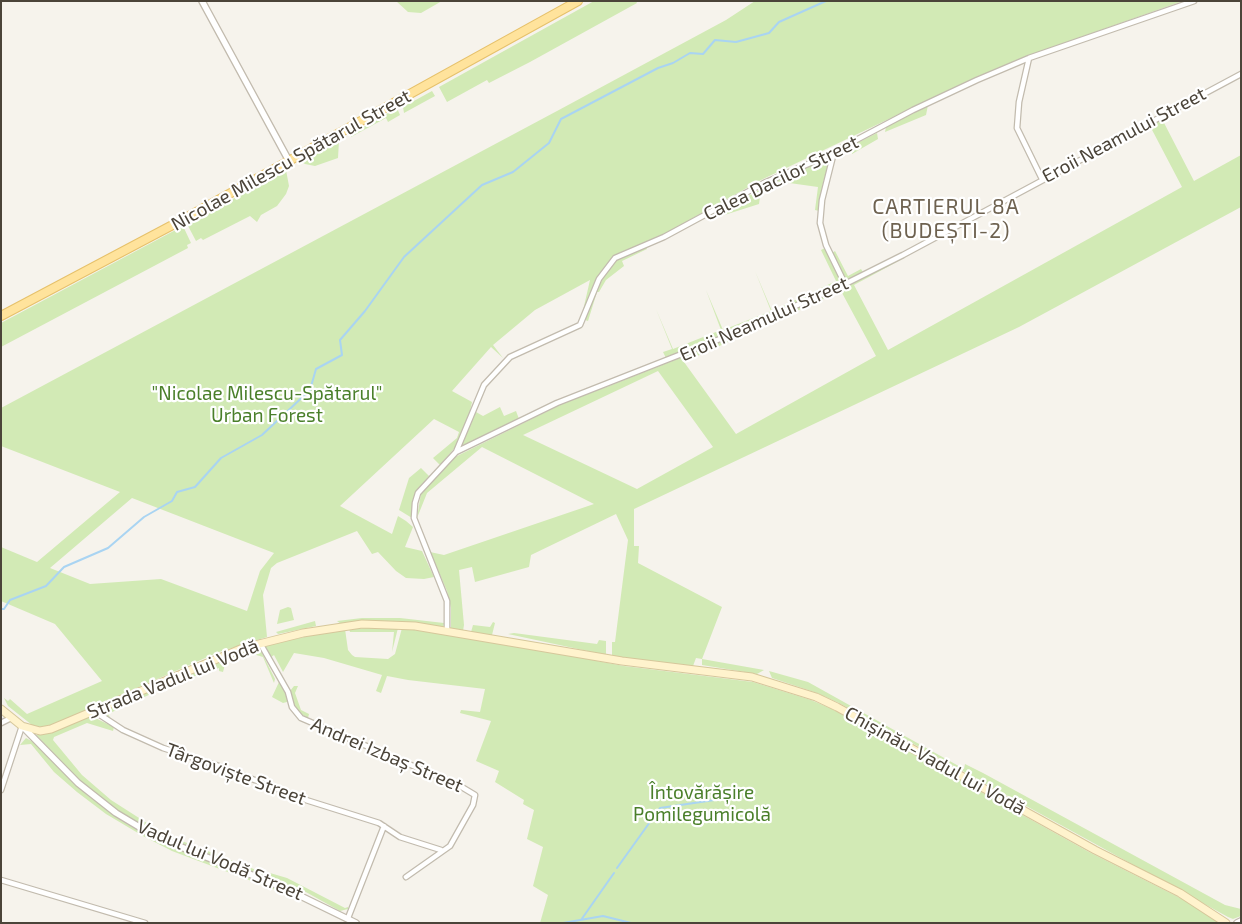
<!DOCTYPE html>
<html>
<head>
<meta charset="utf-8">
<style>
	body { margin:0 }
	#map { position:relative; width:1242px; height:924px; overflow:hidden; background:#f6f3ec; font-family:"Exo 2",sans-serif }
	canvas { display:block }
	.frame { position:absolute; inset:0; border:2px solid #4b4439; pointer-events:none }
</style>
</head>
<body>
<div id="map">
<canvas width="1242" height="924"></canvas>
<div class="frame"></div>
</div>
<script>
const ctx = document.querySelector('canvas').getContext('2d');
ctx.lineJoin = 'round';
function paint(path, color) { ctx.fillStyle = color; ctx.fill(path, 'evenodd'); }
const poly = rows => new Path2D(rows.map(r => 'M' + r).join(''));
function trace(path, color, width, dash) { ctx.strokeStyle = color; ctx.lineWidth = width; ctx.lineCap = dash ? 'butt' : 'round'; ctx.setLineDash(dash || []); ctx.stroke(path); }
function drawText(font, color, halo, rows, align = 'center') {
  ctx.font = font + ' "Exo 2",sans-serif'; ctx.lineWidth = 4.5; ctx.setLineDash([]); ctx.textBaseline = 'middle'; ctx.strokeStyle = halo; ctx.fillStyle = color; for (const [text, x, y, turn = 0] of rows) {
    ctx.save(); ctx.translate(x, y); ctx.rotate((+turn || 0) * Math.PI / 180); ctx.textAlign = isNaN(turn) ? turn : align; if (halo) ctx.strokeText(text, 0, 0); ctx.fillText(text, 0, 0); ctx.restore();
  }
}
paint(poly([
	[396,1,442,1,421,13,408,12],
	[594,1,636,1,637,3,530,62,489,83,487,80,447,102,439,87],
	[755,1,1183,1,1033,54,977,77,761,180,648,243,610,260,593,288,582,315,590,280,535,310,493,345,503,358,491,347,452,391,472,402,468,421,458,444,440,465,433,458,457,438,459,432,434,419,340,506,392,534,398,516,406,521,413,527,405,547,422,551,434,577,424,579,406,578,396,571,378,552,372,554,357,531,277,563,271,568,263,595,267,637,219,652,45,728,32,725,8,706,4,698,8,701,10,699,27,714,102,681,55,624,1,601,1,547,37,562,120,492,1,446,1,408,557,111,726,20],
	[132,498,274,553,260,571,247,611,161,579,90,584,50,568],
	[432,91,435,96,404,113,403,107],
	[928,105,926,115,885,132,886,127],
	[397,108,400,115,388,122,386,118,351,137,351,134],
	[1162,119,1194,181,1241,155,1241,207,1019,327,634,509,634,546,639,546,638,563,722,607,702,659,764,670,757,674,702,665,702,659,696,658,693,666,612,656,612,642,615,642,628,540,616,514,531,555,529,567,475,582,472,567,459,570,464,625,463,631,451,629,451,608,447,591,430,552,444,555,594,504,482,447,427,493,417,518,421,493,455,457,582,394,604,388,758,327,908,256,854,285,888,350,1182,187,1150,126],
	[841,291,876,356,736,434,684,362],
	[658,371,713,447,637,489,523,435],
	[877,133,878,139,852,154,853,145],
	[339,141,338,158,315,166,305,164,300,161],
	[830,157,822,187,819,211,815,210,818,187,775,181],
	[286,170,289,186,286,194,277,206,261,215,257,222,250,216,203,240,201,238,196,241,187,224],
	[761,189,759,204,715,218,716,214],
	[183,226,191,243,187,245,188,248,1,347,1,323],
	[646,247,647,249,622,261,624,266,606,280,599,292,597,292,588,321,585,320,595,292,611,265,617,260],
	[825,248,841,283,786,310,666,358,663,352,672,349,656,309,673,349,721,330,706,290,723,330,771,311,755,271,772,311,836,281,821,250],
	[835,251,848,276,861,269,863,272,846,281,832,253],
	[500,407,504,416,516,411,519,419,461,447,476,412,483,416],
	[421,468,429,476,415,495,412,518,399,510,409,478],
	[288,607,291,608,294,620,277,624,280,610],
	[362,618,400,618,444,623,443,628,398,622,341,624,337,621],
	[315,621,316,626,278,634,276,632],
	[493,622,495,623,492,635,471,632,473,625,490,627],
	[384,627,398,628,392,652,394,632,350,632,349,629],
	[402,628,529,648,624,666,753,682,811,700,832,709,1089,852,1194,905,1219,923,540,923,548,895,533,886,543,847,527,839,534,810,523,804,524,800,495,782,499,771,476,761,491,721,460,713,461,710,480,712,485,689,408,680,387,676,381,693,376,691,382,675,324,658,294,653,283,672,274,655,270,658,264,645,345,629,348,650,352,655,355,657,388,659,395,654],
	[514,633,597,644,599,640,606,641,606,655,508,634],
	[259,647,275,679,274,683,263,657,253,654,226,661,223,672,219,671,219,668,189,678,185,678,108,714,111,719,102,711,223,658],
	[769,671,808,682,964,769,965,764,983,773,1225,905,1241,909,1241,916,1233,919,1228,917,839,703,817,693,772,678],
	[279,682,289,698,287,702,283,703,272,697],
	[294,686,298,686,295,693,301,710,309,714,308,718,299,713,294,707,290,691],
	[91,716,114,727,113,731,87,723,54,737,53,740,82,775,111,800,164,834,269,875,270,873,287,878,345,908,348,907,348,909,340,911,304,891,218,860,154,833,117,811,90,791,36,735,46,734],
	[26,738,35,743,87,795,122,821,155,840,290,893,349,923,302,900,172,851,143,836,106,814,77,792,54,772,31,744,20,745]
]), '#d2eab5');
trace(poly([
	[1,609,4,609,10,600,46,586,64,567,108,548,144,517,172,501,177,492,195,487,221,458,262,435,310,390,316,369,342,355,340,340,365,311,404,257,482,185,513,172,549,143,561,119,658,68,673,63,690,53,703,54,715,40,736,42,769,33,779,22,826,1],
	[617,868,660,808,728,798],
	[581,920,614,873],
	[563,923,603,916,631,923]
]), '#a9d4f2', 2);
const minor = poly([
	[1029,58,1019,102,1017,128,1042,179],
	[834,152,822,200,820,223,826,245,845,284],
	[456,452,484,385,510,357,580,325,599,279,615,258,664,237,764,183,822,158,913,110,977,80,1029,58,1194,1],
	[447,631,447,601,414,518,415,503,418,493,456,452,557,403,725,337,845,284,903,255,1241,74],
	[260,643,288,692,292,707,301,718,460,786,475,795,473,805,450,846,406,877],
	[94,711,123,730,163,748,216,765,306,800,379,823,400,837,441,850],
	[1,723,11,718],
	[1,790,22,726],
	[1,880,145,923],
	[348,918,384,826]
]);
const tertiary = poly([
	[202,1,289,161],
	[22,726,78,783,116,813,156,837,282,887,356,923],
	[1237,923,1241,921]
]);
const secondary = poly([
	[1,709,22,726,40,731,51,729,243,648,303,633,362,624,415,626,622,661,752,677,816,697,837,707,1095,850,1180,893,1226,923]
]);
const primary = poly([
	[1,316,182,220,578,1]
]);
trace(minor, '#c2bbae', 7);
trace(tertiary, '#c2bbae', 8);
trace(secondary, '#d6c79b', 9);
trace(primary, '#e6c16a', 10);
trace(minor, '#fff', 4.5);
trace(tertiary, '#fff', 5.5);
trace(secondary, '#fff3cd', 7);
trace(primary, '#ffe39c', 8);
drawText('19px', '#4b4439', '#fff', [
	["Eroii Neamului Street",1124,135,-28],
	["Nicolae Milescu Spătarul Street",291,160,-29],
	["Calea Dacilor Street",781,178,-26],
	["Eroii Neamului Street",764,319,-24],
	["Strada Vadul lui Vodă",173,679,-22],
	["Andrei Izbaș Street",387,755,23],
	["Chișinău-Vadul lui Vodă",935,761,29],
	["Târgoviște Street",236,774,20],
	["Vadul lui Vodă Street",220,860,23]
]);
drawText('19px', '#4a7f2a', '#fff', [
	["\"Nicolae Milescu-Spătarul\"",267,394],
	["Urban Forest",267,416],
	["Întovărășire",702,793],
	["Pomilegumicolă",702,815]
]);
ctx.letterSpacing = '1px';
drawText('21px', '#6e6250', '#fff', [
	["CARTIERUL 8A",946,207],
	["(BUDEȘTI-2)",946,231]
]);
ctx.letterSpacing = '0px';
</script>
</body>
</html>
